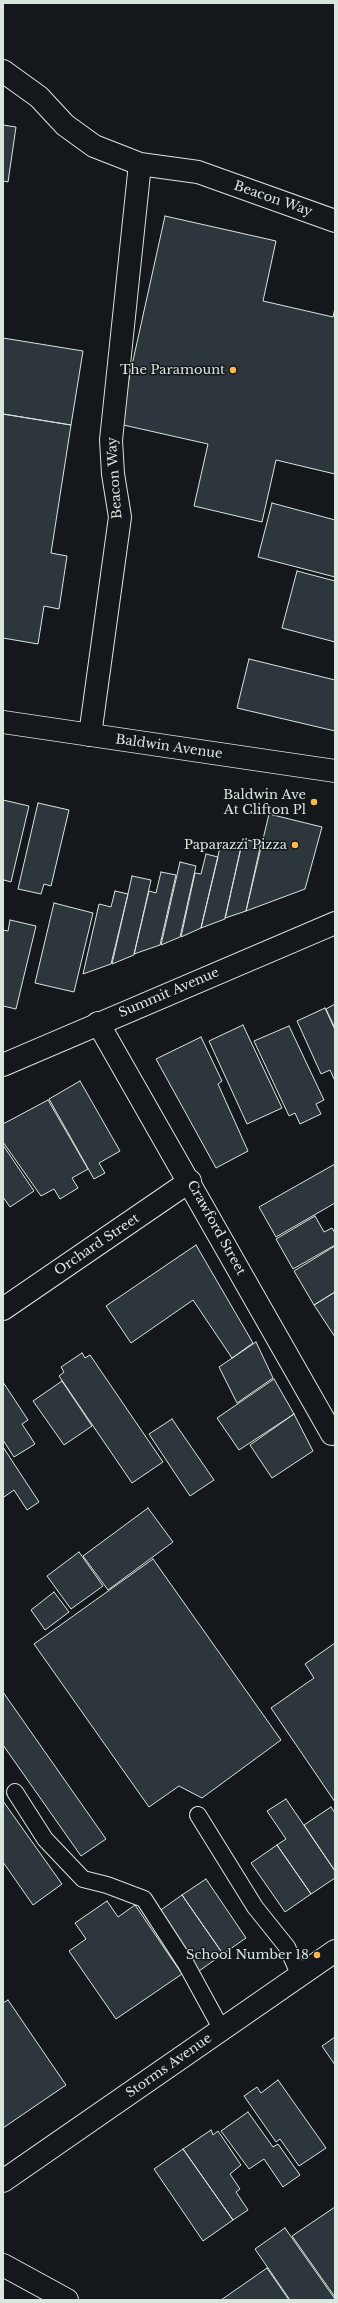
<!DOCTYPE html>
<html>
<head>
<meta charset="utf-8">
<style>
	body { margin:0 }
	#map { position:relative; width:338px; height:2303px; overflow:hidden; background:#14181c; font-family:"Libre Baskerville",serif }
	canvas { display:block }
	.frame { position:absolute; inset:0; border:4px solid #d8e6dc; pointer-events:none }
</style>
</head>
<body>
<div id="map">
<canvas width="338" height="2303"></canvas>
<div class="frame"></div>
</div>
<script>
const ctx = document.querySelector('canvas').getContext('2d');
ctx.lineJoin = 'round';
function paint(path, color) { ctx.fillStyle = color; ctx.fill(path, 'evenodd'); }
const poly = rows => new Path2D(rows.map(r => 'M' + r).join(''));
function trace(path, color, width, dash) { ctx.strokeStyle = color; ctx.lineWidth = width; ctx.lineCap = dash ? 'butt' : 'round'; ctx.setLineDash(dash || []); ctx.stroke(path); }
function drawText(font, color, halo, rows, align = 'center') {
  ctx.font = font + ' "Libre Baskerville",serif'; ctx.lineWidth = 3; ctx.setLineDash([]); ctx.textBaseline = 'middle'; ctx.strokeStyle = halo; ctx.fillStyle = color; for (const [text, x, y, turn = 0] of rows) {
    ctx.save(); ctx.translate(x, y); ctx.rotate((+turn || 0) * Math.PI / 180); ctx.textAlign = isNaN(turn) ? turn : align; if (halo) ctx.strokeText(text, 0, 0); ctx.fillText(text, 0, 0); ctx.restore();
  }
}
const building = poly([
	[3,125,16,127,8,182,3,181,3,125],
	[165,216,276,241,263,301,333,317,335,308,335,474,276,460,262,522,194,506,208,444,119,424,165,216],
	[3,338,83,351,71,425,3,414,3,338],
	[3,414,71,425,51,553,67,556,59,609,44,606,38,644,3,638,3,414],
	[272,503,335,520,335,577,258,557,272,503],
	[297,571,335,581,335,642,282,628,297,571],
	[249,659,335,680,335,731,237,708,249,659],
	[3,800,29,806,11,882,4,880,3,883,3,800],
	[38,803,69,810,51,886,44,884,41,894,18,889,38,803],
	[269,814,322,827,305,889,246,911,269,814],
	[243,839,261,843,246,911,225,918,243,839],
	[221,843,241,847,225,919,201,928,221,843],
	[206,854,218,857,201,928,181,937,195,873,201,874,206,854],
	[180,862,196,866,180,937,161,945,180,862],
	[161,872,176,875,160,945,134,954,149,891,156,893,161,872],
	[132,876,151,880,134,955,112,964,132,876],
	[115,891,128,894,111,964,83,974,99,904,111,907,115,891],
	[54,903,93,913,74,992,35,983,54,903],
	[10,920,36,926,16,1009,3,1006,3,930,8,931,10,920],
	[335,1004,335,1028,326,1009,335,1004],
	[325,1008,335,1030,335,1081,330,1070,321,1074,297,1021,325,1008],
	[243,1025,282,1108,247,1124,209,1041,243,1025],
	[289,1026,324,1100,316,1104,321,1114,300,1124,295,1113,289,1116,254,1041,289,1026],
	[201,1037,222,1081,218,1084,248,1151,216,1168,156,1059,201,1037],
	[80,1081,120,1151,99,1163,105,1173,94,1179,49,1099,80,1081],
	[48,1100,88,1169,72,1178,78,1188,60,1199,54,1189,41,1196,3,1142,3,1124,48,1100],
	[3,1145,34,1191,10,1207,3,1197,3,1145],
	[335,1164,335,1203,276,1237,259,1207,335,1164],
	[315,1216,324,1232,332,1228,335,1233,335,1245,293,1269,276,1239,315,1216],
	[196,1245,253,1343,232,1358,193,1300,131,1343,106,1306,196,1245],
	[335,1246,335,1292,314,1305,294,1271,335,1246],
	[335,1292,335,1337,314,1305,335,1292],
	[256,1342,273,1378,237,1403,219,1367,256,1342],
	[82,1353,85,1358,90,1355,163,1462,132,1483,59,1376,64,1372,61,1367,82,1353],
	[274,1379,294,1414,239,1450,217,1418,274,1379],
	[62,1381,92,1426,64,1445,33,1401,62,1381],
	[3,1382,28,1420,22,1424,35,1444,14,1457,3,1440,3,1382],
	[294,1414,313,1451,272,1478,250,1445,294,1414],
	[172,1419,214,1480,190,1496,149,1434,172,1419],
	[3,1447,39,1502,27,1510,14,1490,4,1497,3,1495,3,1447],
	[148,1508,173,1542,108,1590,83,1556,148,1508],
	[79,1552,103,1586,71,1609,47,1576,79,1552],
	[153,1559,281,1740,202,1798,179,1786,149,1807,34,1644,153,1559],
	[54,1592,69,1612,45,1630,31,1610,54,1592],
	[335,1643,335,1802,271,1708,314,1678,305,1664,335,1643],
	[3,1692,106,1839,81,1856,3,1745,3,1692],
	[286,1799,335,1871,335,1878,311,1894,277,1845,286,1839,267,1811,286,1799],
	[3,1801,62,1884,33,1905,3,1862,3,1801],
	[331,1807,335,1813,335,1871,304,1825,331,1807],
	[277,1845,311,1894,285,1912,251,1863,277,1845],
	[206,1879,246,1938,223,1954,182,1895,206,1879],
	[182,1895,223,1954,199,1971,158,1912,182,1895],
	[107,1901,118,1917,135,1905,182,1974,116,2019,69,1951,86,1939,75,1923,107,1901],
	[8,2000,66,2085,3,2128,3,2003,8,2000],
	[335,2037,335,2065,322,2046,335,2037],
	[278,2080,326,2148,299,2166,280,2139,276,2142,244,2096,257,2087,261,2093,278,2080],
	[248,2112,273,2147,278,2144,300,2175,283,2187,264,2159,249,2169,221,2131,248,2112],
	[211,2130,213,2135,218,2131,241,2165,230,2174,240,2189,236,2192,248,2210,233,2220,183,2149,211,2130],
	[183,2149,233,2220,203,2241,154,2169,183,2149],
	[335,2207,335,2297,292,2236,335,2207],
	[285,2228,335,2299,335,2300,290,2300,255,2249,285,2228],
	[267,2268,289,2300,221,2300,267,2268]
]);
paint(building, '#2c363c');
trace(building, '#d8e6dc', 1);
const service = poly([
	[15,1792,45,1839,83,1879,107,1885,144,1899,186,1964,222,2030],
	[198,1815,255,1907,287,1947,300,1976]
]);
const minor = poly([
	[3,71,39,97,65,125,94,146,140,164,198,172,335,221],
	[90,735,120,517,113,474,111,440,140,164],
	[98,1023,332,1434],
	[3,1309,190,1181],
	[3,2181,335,1951]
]);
const tertiary = poly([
	[3,722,335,771],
	[3,2265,67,2300]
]);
const secondary = poly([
	[3,1065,335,923]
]);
trace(service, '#d8e6dc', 18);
trace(minor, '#d8e6dc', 24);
trace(tertiary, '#d8e6dc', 24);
trace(secondary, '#d8e6dc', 24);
trace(service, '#14181c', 16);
trace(minor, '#14181c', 22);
trace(tertiary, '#14181c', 22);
trace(secondary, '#14181c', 22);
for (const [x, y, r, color] of [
	[233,370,4,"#ffb74d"],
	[314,802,4,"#ffb74d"],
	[295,845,4,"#ffb74d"],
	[317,1955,4,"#ffb74d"]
]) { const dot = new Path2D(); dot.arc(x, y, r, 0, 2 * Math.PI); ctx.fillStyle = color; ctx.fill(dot); trace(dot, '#14181c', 1.5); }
drawText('13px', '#d8e6dc', '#14181c', [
	["Beacon Way",273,199,19],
	["Beacon Way",115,478,-94],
	["Baldwin Avenue",169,747,8],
	["Summit Avenue",169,993,-23],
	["Crawford Street",216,1228,61],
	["Orchard Street",97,1245,-34],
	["Storms Avenue",169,2066,-35]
]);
drawText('13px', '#d8e6dc', '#14181c', [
	["The Paramount",225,370],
	["Baldwin Ave",306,795],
	["At Clifton Pl",306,810],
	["Paparazzi Pizza",287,845],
	["School Number 18",309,1955]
], 'right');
</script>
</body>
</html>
